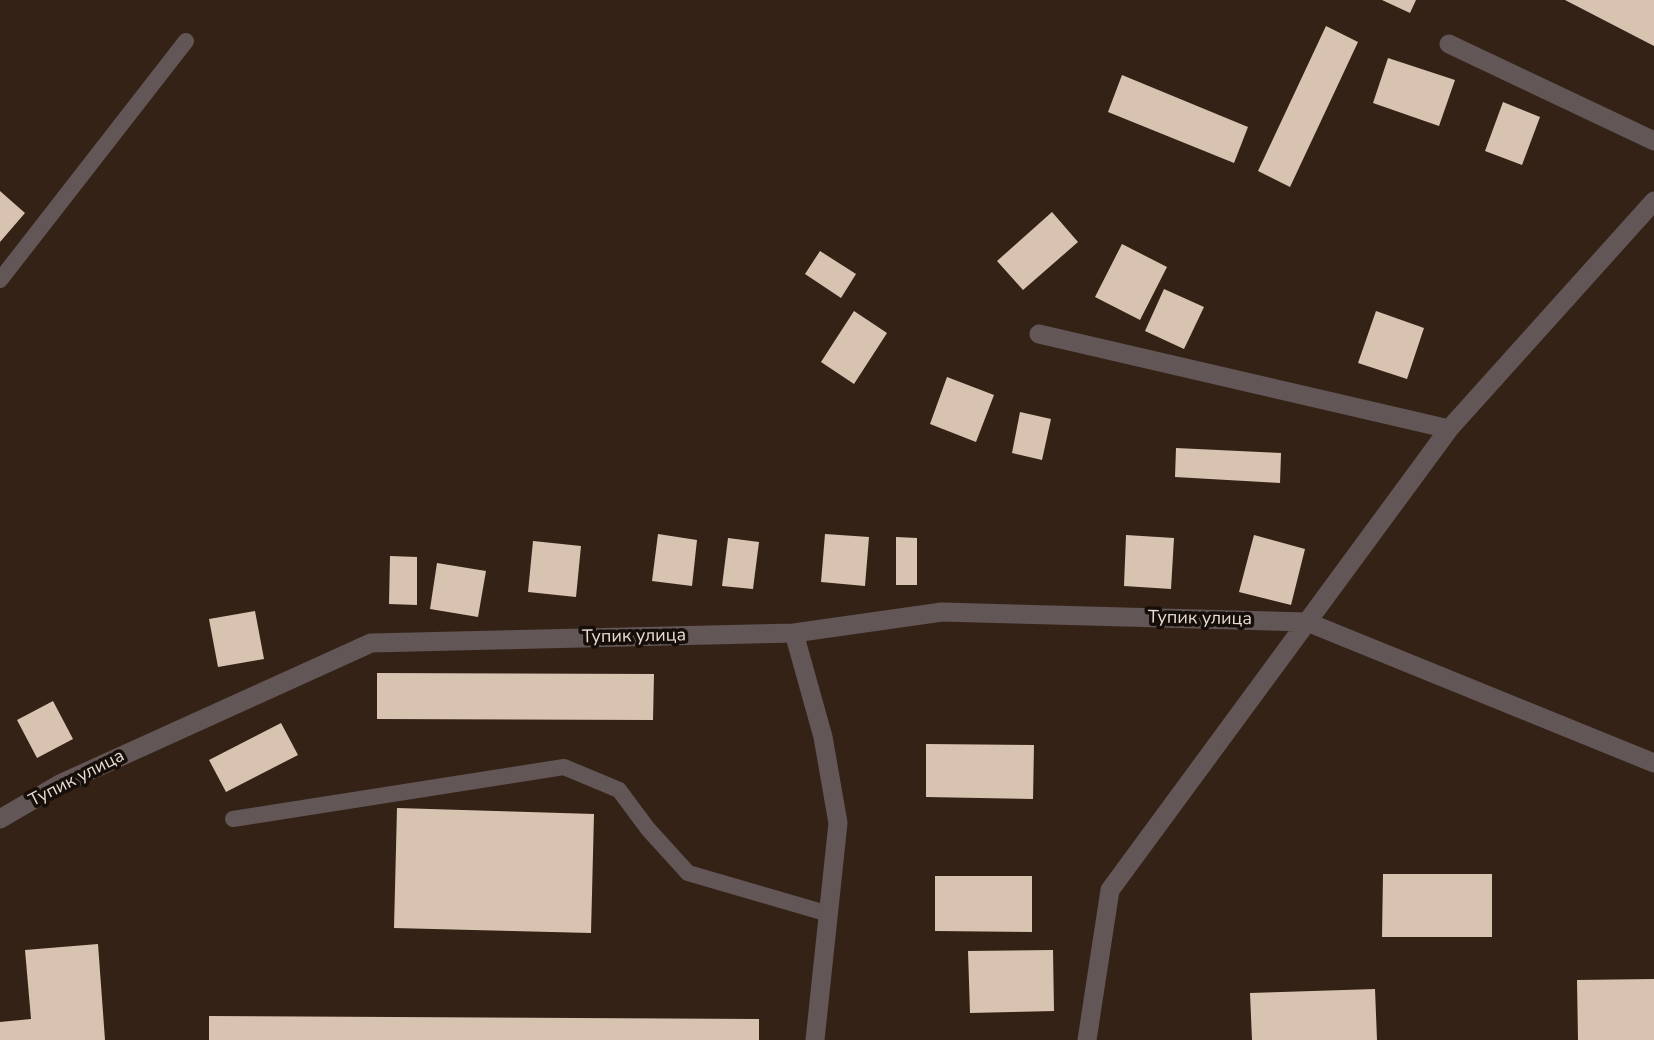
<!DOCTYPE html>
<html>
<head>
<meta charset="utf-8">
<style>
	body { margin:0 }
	canvas { display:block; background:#352217 }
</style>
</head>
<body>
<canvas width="1654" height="1040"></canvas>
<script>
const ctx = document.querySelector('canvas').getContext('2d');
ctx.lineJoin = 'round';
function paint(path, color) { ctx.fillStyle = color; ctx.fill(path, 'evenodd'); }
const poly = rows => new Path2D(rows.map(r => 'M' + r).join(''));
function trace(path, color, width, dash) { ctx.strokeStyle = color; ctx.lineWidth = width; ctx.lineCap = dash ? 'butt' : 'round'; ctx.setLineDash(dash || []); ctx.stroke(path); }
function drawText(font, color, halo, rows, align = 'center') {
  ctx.font = font + ' "Nunito Sans",sans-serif'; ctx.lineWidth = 7; ctx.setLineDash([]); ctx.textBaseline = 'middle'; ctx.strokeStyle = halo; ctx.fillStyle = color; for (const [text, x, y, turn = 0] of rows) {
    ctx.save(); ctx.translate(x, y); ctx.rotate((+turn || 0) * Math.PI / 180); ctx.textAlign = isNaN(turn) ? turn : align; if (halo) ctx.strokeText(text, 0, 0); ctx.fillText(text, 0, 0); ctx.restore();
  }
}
paint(poly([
	[1382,0,1416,0,1410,13],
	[1565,0,1654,0,1654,46],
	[1326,26,1358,42,1290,187,1258,171],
	[1388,58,1455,80,1439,126,1373,103],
	[1122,75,1248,127,1234,163,1108,112],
	[1503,102,1540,117,1522,165,1485,151],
	[0,191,25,213,0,242],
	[1052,212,1078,242,1023,290,997,261],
	[1122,244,1167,267,1140,320,1095,297],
	[820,251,856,274,841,298,805,274],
	[1164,289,1204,307,1184,349,1145,331],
	[854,311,887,333,854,384,821,362],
	[1376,311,1424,328,1407,379,1358,363],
	[947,377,994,395,976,442,930,424],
	[1020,412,1051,419,1042,460,1012,453],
	[1176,448,1281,453,1280,483,1175,477],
	[658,534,697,540,692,586,652,581],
	[825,534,869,537,865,586,821,582],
	[1126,535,1174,538,1171,589,1124,586],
	[1254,535,1305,549,1291,605,1239,592],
	[896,537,917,538,917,585,896,585],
	[728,538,759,542,753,589,722,586],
	[533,541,581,546,576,597,528,592],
	[390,556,417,557,417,605,389,604],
	[437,563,486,571,478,617,430,609],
	[255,611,264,659,218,667,209,619],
	[377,673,654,674,653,720,377,719],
	[53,701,73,739,37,758,17,720],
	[281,723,298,755,226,792,209,760],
	[926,744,1034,745,1033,799,926,797],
	[397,808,594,814,591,933,394,928],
	[1383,874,1492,874,1492,937,1382,937],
	[935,876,1032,876,1032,932,935,931],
	[98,944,105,1040,0,1040,0,1022,31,1019,25,950],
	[1053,950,1054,1011,970,1013,968,951],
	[1654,979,1654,1040,1578,1040,1577,980],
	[1375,989,1377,1040,1252,1040,1250,993],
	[209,1016,759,1019,759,1040,209,1040]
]), '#d8c3b0');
trace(poly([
	[0,280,186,41],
	[233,819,564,767,619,790,648,829,688,873,829,914]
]), '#625656', 16);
trace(poly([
	[1449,44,1654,141],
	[1039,334,1449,429],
	[794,633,823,737,838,823,815,1040],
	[0,819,60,784,371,643,794,633,942,612,1307,622,1654,763],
	[1087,1040,1110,890,1449,429,1654,201]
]), '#625656', 19);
drawText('18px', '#e9dcd4', '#160e09', [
	["Тупик улица",1200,619,1],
	["Тупик улица",634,637,-1],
	["Тупик улица",77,779,-27]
]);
</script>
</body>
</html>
